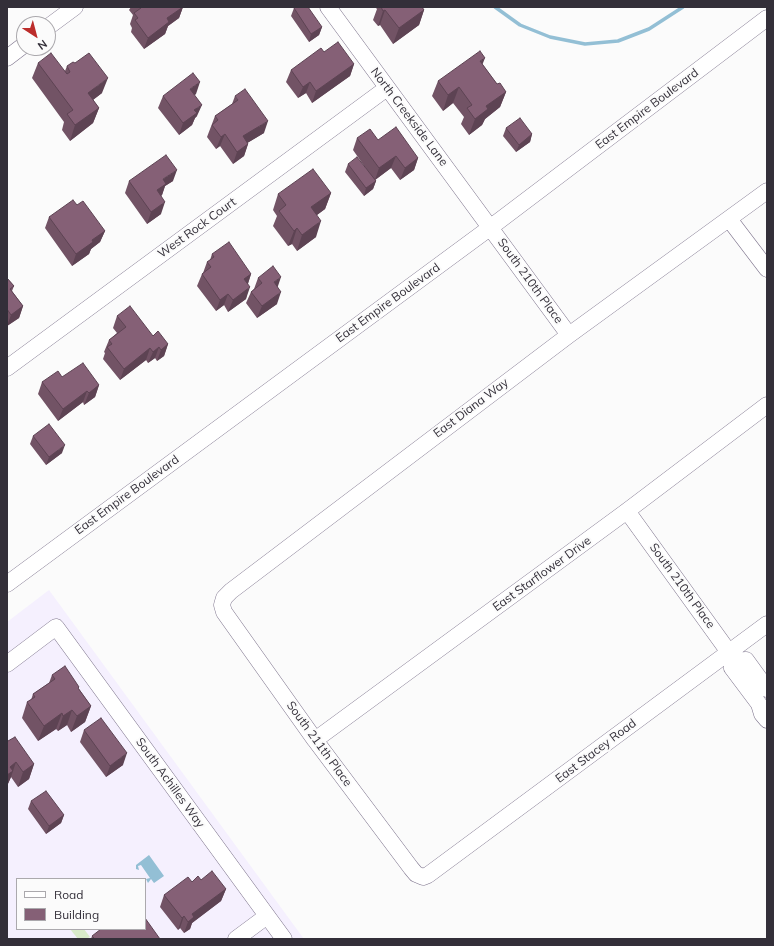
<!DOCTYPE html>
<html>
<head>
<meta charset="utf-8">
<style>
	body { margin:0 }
	#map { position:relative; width:774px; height:946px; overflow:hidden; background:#fbfbfb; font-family:Mulish,sans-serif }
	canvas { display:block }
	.frame { position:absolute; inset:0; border:8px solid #332f39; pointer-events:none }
	.legend { position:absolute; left:16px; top:878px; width:130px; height:52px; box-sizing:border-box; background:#fbfbfb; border:1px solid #aba9ad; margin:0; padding:5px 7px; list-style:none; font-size:12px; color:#332f39 }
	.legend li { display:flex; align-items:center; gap:8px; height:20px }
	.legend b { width:20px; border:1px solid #aba9ad }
	.north { position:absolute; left:16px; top:16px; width:40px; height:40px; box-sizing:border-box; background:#fbfbfb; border:1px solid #aba9ad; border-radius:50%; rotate:144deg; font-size:11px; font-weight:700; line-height:16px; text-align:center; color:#332f39 }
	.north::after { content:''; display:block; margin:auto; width:14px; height:18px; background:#bc2d2b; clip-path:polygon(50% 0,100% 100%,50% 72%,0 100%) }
</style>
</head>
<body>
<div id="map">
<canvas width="774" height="946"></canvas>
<div class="frame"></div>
<ul class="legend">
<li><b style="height:5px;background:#fff"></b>Road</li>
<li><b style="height:11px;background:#856076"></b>Building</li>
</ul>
<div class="north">N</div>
</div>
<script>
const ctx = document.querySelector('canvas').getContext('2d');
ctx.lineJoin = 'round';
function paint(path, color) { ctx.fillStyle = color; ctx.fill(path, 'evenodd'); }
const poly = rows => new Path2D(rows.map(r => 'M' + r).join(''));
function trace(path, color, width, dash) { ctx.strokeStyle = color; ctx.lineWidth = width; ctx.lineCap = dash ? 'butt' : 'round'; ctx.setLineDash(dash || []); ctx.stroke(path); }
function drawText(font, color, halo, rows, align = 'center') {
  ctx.font = font + ' Mulish,sans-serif'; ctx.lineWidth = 4; ctx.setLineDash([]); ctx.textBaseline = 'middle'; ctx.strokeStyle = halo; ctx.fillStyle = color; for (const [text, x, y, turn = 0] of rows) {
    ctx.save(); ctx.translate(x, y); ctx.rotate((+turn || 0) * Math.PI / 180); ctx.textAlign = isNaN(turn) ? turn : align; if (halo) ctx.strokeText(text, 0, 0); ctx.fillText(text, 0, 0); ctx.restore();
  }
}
paint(poly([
	[49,590,304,939,7,939,7,622],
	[17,879,145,879,145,929,17,929]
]), '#f5f0fe');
paint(poly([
	[70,929,84,929,90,937,86,939,78,939]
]), '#d9eaca');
paint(poly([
	[149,855,164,876,154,883,151,879,148,883,146,879,150,878,141,865,138,866,139,870,136,869,136,865]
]), '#93bfd5');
trace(poly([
	[495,7,520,25,550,37,585,44,618,41,649,29,683,7]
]), '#93bfd5', 3.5);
const minor = poly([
	[328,7,569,335],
	[48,27,75,7],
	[7,58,24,45],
	[767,191,569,335,231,591,224,598,222,605,224,612,315,740,411,868,416,874,423,877,428,875,767,624],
	[729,219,767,269],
	[7,368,387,88],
	[627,511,736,662],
	[7,584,491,227,767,18],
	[7,664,56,627,284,939],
	[767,689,746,660,737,661,732,668,759,704,762,714,767,720],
	[315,740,627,511,767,405],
	[236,939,267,916]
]);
trace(minor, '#7c728b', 17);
trace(minor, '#fff', 16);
paint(poly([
	[131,7,183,7,179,18,168,26,165,34,144,49,131,32,132,28,130,24,133,15,129,10],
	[375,7,422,7,424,10,419,25,393,44,380,25,378,26,373,20,377,9],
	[294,8,322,27,319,35,309,42,291,16],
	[324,52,354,64,350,76,312,103,306,93,298,98,286,82,291,70],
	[38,63,65,71,67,66,102,93,93,100,99,108,93,123,70,141,62,130,64,122,32,78],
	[483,65,497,84,506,92,500,107,485,119,482,125,469,135,461,124,464,117,453,103,443,111,432,96,438,81],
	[196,94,194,95,197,116,195,118,192,125,179,135,158,108,163,96],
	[235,96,264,133,247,143,248,144,244,156,233,164,220,146,216,149,207,137,215,116,232,104],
	[506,128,532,134,530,142,516,152,503,136],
	[357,138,378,140,418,158,414,170,400,180,391,168,375,180,376,181,373,189,364,196,345,172,348,164,369,173,353,150],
	[129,181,173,181,165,186,162,195,161,196,161,214,147,224,125,193],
	[331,193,325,209,317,215,316,237,297,251,292,244,288,246,273,226,277,216,273,210,278,194],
	[77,205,105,231,100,242,91,249,89,254,72,266,45,228,49,217],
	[212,254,251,274,248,284,246,299,228,312,224,305,216,311,197,286,202,274,203,273,207,262,210,260],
	[7,278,14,286,12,291,23,306,19,318,7,326],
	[258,278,277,287,277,304,257,318,246,303,251,292,254,289],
	[117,316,168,344,164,356,157,361,155,358,148,363,146,360,120,380,103,359,105,353,104,352,109,340,117,333,113,328],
	[62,377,99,385,95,397,84,405,83,402,58,421,38,394,42,382],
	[33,436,62,453,46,465,30,444],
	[52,675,79,689,91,706,85,722,71,732,67,725,58,731,56,729,38,741,22,718,27,702,31,700,33,694,49,683],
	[84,730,123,765,106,777,80,742],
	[7,740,34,764,29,779,18,787,11,777,7,786],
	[31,801,64,815,61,823,46,834,28,809],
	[201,880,226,889,221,901,192,923,190,929,184,933,180,928,178,930,160,907,164,895,192,882],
	[92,936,160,939,91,939]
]), '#725365');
paint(poly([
	[183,7,179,18,168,26,165,34,144,49,148,38,167,18],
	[385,10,380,25,378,26,383,11],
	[424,10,419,25,393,44,399,28],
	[322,27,319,35,309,42,311,34],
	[485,58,479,73,480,61],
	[354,64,350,76,312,103,316,91],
	[108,78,102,93,82,108,88,93],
	[200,82,196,94,186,101,190,89],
	[310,82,306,93,298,98,303,87],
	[459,87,453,103,443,111,448,95],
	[506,92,500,107,485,119,482,125,469,135,475,119,486,106],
	[202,105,197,116,195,118,192,125,179,135,183,123,194,110],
	[99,108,93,123,70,141,75,125],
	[268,121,264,133,239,148,243,136],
	[225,134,220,146,216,149,221,137],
	[532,134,530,142,516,152,519,145],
	[248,144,244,156,233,164,237,152],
	[396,156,391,168,375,180,379,168],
	[418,158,414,170,400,180,405,168],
	[177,170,173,181,165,186,162,195,153,202,157,190,163,179],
	[376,181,373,189,364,196,366,188],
	[331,193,325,209,306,223,311,207],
	[165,202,161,214,147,224,151,212],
	[321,221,316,237,297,251,302,235],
	[297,228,292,244,288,246,294,231],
	[105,231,100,242,91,249,89,254,72,266,76,254,92,240],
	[251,274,247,286,244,279],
	[281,277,277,289,274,282],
	[250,287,246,299,228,312,233,300],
	[281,292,277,304,257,318,262,306],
	[228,294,224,305,216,311,220,300],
	[23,306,19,318,7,326,11,315],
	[168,344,164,356,157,361,161,350],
	[159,347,155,358,148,363,153,352],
	[150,348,146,360,120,380,124,369],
	[99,385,95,397,84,405,89,393],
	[87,391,83,402,58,421,63,409],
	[65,445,62,453,46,465,49,457],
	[91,706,85,722,71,732,77,716],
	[72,710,67,725,58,731,63,716],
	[62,713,56,729,38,741,44,726],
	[127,753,123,765,106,777,110,766],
	[16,762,11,777,7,786,7,774,10,767],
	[34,764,29,779,18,787,23,772],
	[64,815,61,823,46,834,49,826],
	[226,889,221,901,192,923,190,929,184,933,188,922,192,914],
	[184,916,180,928,178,930,182,918]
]), '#5d4353');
const building = poly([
	[140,7,183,7,167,18,169,22,148,38,135,20,138,18,134,13,141,8,140,7],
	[295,7,308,7,322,27,311,34,294,8,295,7],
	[381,7,422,7,424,10,399,28,385,10,383,11,381,7],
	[338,42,354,64,316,91,310,82,303,87,291,70,321,48,324,52,338,42],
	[480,51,485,58,480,61,497,84,500,83,506,92,486,106,488,109,475,119,467,108,472,105,459,87,448,95,438,81,480,51],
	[51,53,67,74,70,72,67,66,73,62,75,63,89,53,108,78,88,93,99,108,75,125,67,114,73,110,38,63,51,53],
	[193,73,200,82,190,89,202,105,194,110,197,113,183,123,163,96,193,73],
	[245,89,268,121,243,136,248,144,237,152,225,134,221,137,212,125,218,120,215,116,238,100,235,96,245,89],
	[520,118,532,134,519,145,506,128,520,118],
	[396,127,418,158,405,168,396,156,379,168,357,138,370,129,378,140,396,127],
	[166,155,177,170,163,179,166,184,157,190,165,202,151,212,129,181,166,155],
	[357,157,376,181,366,188,348,164,357,157],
	[313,169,331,193,311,207,321,221,302,235,297,228,294,231,279,211,286,205,278,194,313,169],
	[73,200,77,205,83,201,105,231,92,240,93,242,76,254,49,217,73,200],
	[229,242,251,274,244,279,250,287,233,300,228,294,220,300,202,274,211,267,207,262,214,257,212,254,229,242],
	[273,266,281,277,274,282,281,292,262,306,251,292,262,283,258,278,273,266],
	[7,278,14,286,10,289,23,306,11,315,7,309,7,278],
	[130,306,153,336,158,331,168,344,161,350,159,347,153,352,150,348,124,369,107,347,112,344,109,340,126,327,117,316,130,306],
	[83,363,99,385,89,393,87,391,63,409,42,382,58,371,62,377,83,363],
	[49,424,65,445,49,457,33,436,49,424],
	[65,666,79,687,78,688,91,706,77,716,72,710,63,716,62,713,44,726,27,702,35,697,33,694,55,679,52,675,65,666],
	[101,718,127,753,110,766,84,730,101,718],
	[15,737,34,764,23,772,16,762,10,767,13,771,7,775,7,740,8,741,15,737],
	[46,791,64,815,49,826,31,801,46,791],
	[212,871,226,889,192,914,194,917,188,922,184,916,182,918,164,895,188,877,192,882,198,876,201,880,212,871],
	[145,918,160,939,95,939,92,936,101,929,145,929,145,918]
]);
paint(building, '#856076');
trace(building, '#5d4353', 1);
drawText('12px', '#332f39', '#fbfbfb', [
	["East Empire Boulevard",647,109,-37],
	["North Creekside Lane",409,117,53],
	["West Rock Court",197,228,-36],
	["South 210th Place",530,281,54],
	["East Empire Boulevard",388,303,-36],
	["East Diana Way",471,408,-37],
	["East Empire Boulevard",127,495,-36],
	["East Starflower Drive",542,574,-36],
	["South 210th Place",682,586,54],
	["South 211th Place",319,744,54],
	["East Stacey Road",596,751,-37],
	["South Achilles Way",170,783,54]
]);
</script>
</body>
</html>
